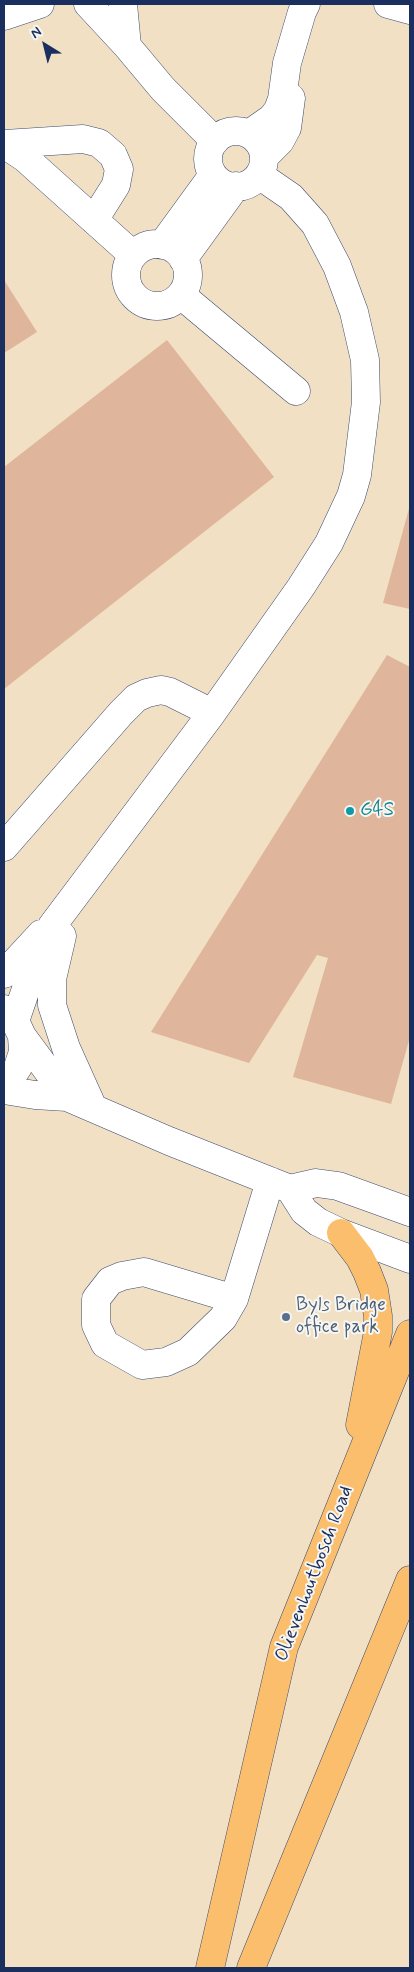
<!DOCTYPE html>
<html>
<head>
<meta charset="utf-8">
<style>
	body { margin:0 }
	#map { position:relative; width:414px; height:1972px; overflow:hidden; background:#f1e0c4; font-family:Mynerve,sans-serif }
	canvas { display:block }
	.frame { position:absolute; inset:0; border:5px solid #1b2f5e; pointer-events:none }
	.north { position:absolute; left:20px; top:20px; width:50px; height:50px; -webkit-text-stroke:4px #f6f6f2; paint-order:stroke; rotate:324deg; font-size:14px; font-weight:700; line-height:20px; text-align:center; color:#1b2f5e }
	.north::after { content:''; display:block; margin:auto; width:18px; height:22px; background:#1b2f5e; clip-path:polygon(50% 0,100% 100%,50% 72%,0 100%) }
</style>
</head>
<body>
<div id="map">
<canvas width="414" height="1972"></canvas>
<div class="frame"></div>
<div class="north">N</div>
</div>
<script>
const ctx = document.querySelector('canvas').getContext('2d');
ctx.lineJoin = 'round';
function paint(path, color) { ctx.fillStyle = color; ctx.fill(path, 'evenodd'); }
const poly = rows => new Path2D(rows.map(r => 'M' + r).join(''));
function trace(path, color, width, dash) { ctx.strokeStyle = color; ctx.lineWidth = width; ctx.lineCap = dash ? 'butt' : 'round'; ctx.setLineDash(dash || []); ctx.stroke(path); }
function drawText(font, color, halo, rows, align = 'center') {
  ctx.font = font + ' Mynerve,sans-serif'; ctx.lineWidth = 4; ctx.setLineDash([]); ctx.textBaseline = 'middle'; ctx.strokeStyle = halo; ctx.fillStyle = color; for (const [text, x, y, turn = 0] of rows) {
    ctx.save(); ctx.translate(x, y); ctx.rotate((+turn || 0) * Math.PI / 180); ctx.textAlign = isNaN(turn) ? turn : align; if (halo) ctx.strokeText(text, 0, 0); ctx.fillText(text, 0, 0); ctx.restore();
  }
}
paint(poly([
	[4,280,37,332,4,353],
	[167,340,274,477,4,689,4,467],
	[410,505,410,609,383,603],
	[387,655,410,667,410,1037,391,1104,293,1077,328,958,317,955,249,1063,151,1032]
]), '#dfb59b');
const minor = poly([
	[88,4,127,46,163,89,215,141],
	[123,4,127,46],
	[388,4,410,10],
	[4,16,40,4],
	'208 159a28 28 0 1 1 56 0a28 28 0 1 1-56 0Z',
	[249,134,272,118,278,110,282,99,287,63,302,12,306,4],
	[4,144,25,158,133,255],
	[5,144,83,139,99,143,113,155,119,169,116,185,94,220],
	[264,157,280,141,287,128,291,98],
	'126 275a31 31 0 1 1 62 0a31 31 0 1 1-62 0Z',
	[162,245,213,175],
	[183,259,236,186],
	[181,295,296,391],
	[4,847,121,713,136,698,147,693,161,690,170,692,212,713],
	[62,936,52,979,52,1005,66,1048,93,1108],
	[4,974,41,934],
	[4,1009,15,1021,22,1036,23,1052,18,1067,9,1080,4,1084],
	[15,1021,27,986,52,926,212,713,301,587,329,543,351,496,357,475,366,402,365,360,354,312,337,266,315,224,291,197,259,175],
	[22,1036,67,1097],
	[4,1090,35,1095,67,1097,169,1141,290,1189,304,1211,318,1222,341,1233,410,1259],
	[290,1189,316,1183,338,1186,410,1212],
	[234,1299,223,1318,188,1352,166,1362,142,1365,105,1344,96,1325,96,1299,110,1281,122,1276,144,1272,234,1299,270,1181]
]);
const major = poly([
	[341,1233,360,1258,367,1272,374,1290,378,1316,378,1332,360,1425],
	[210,1968,284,1647,410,1334],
	[251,1968,410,1580]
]);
trace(minor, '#3b4a6d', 29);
trace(major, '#3b4a6d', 29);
trace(minor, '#fff', 28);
trace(major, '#fabe6d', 28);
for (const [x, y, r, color] of [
	[350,811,5,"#0f9aa8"],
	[286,1317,5,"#5c6f8a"]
]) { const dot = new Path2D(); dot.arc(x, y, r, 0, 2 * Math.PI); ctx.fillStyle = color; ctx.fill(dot); trace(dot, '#f6f6f2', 2); }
drawText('19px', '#0d838f', '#f6f6f2', [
	["G4S",360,811]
], 'left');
drawText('19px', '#4e5e75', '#f6f6f2', [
	["Byls Bridge",296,1306],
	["office park",296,1328]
], 'left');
drawText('19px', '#1b2f5e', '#f6f6f2', [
	["Olievenhoutbosch Road",315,1574,-69]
]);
</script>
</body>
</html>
